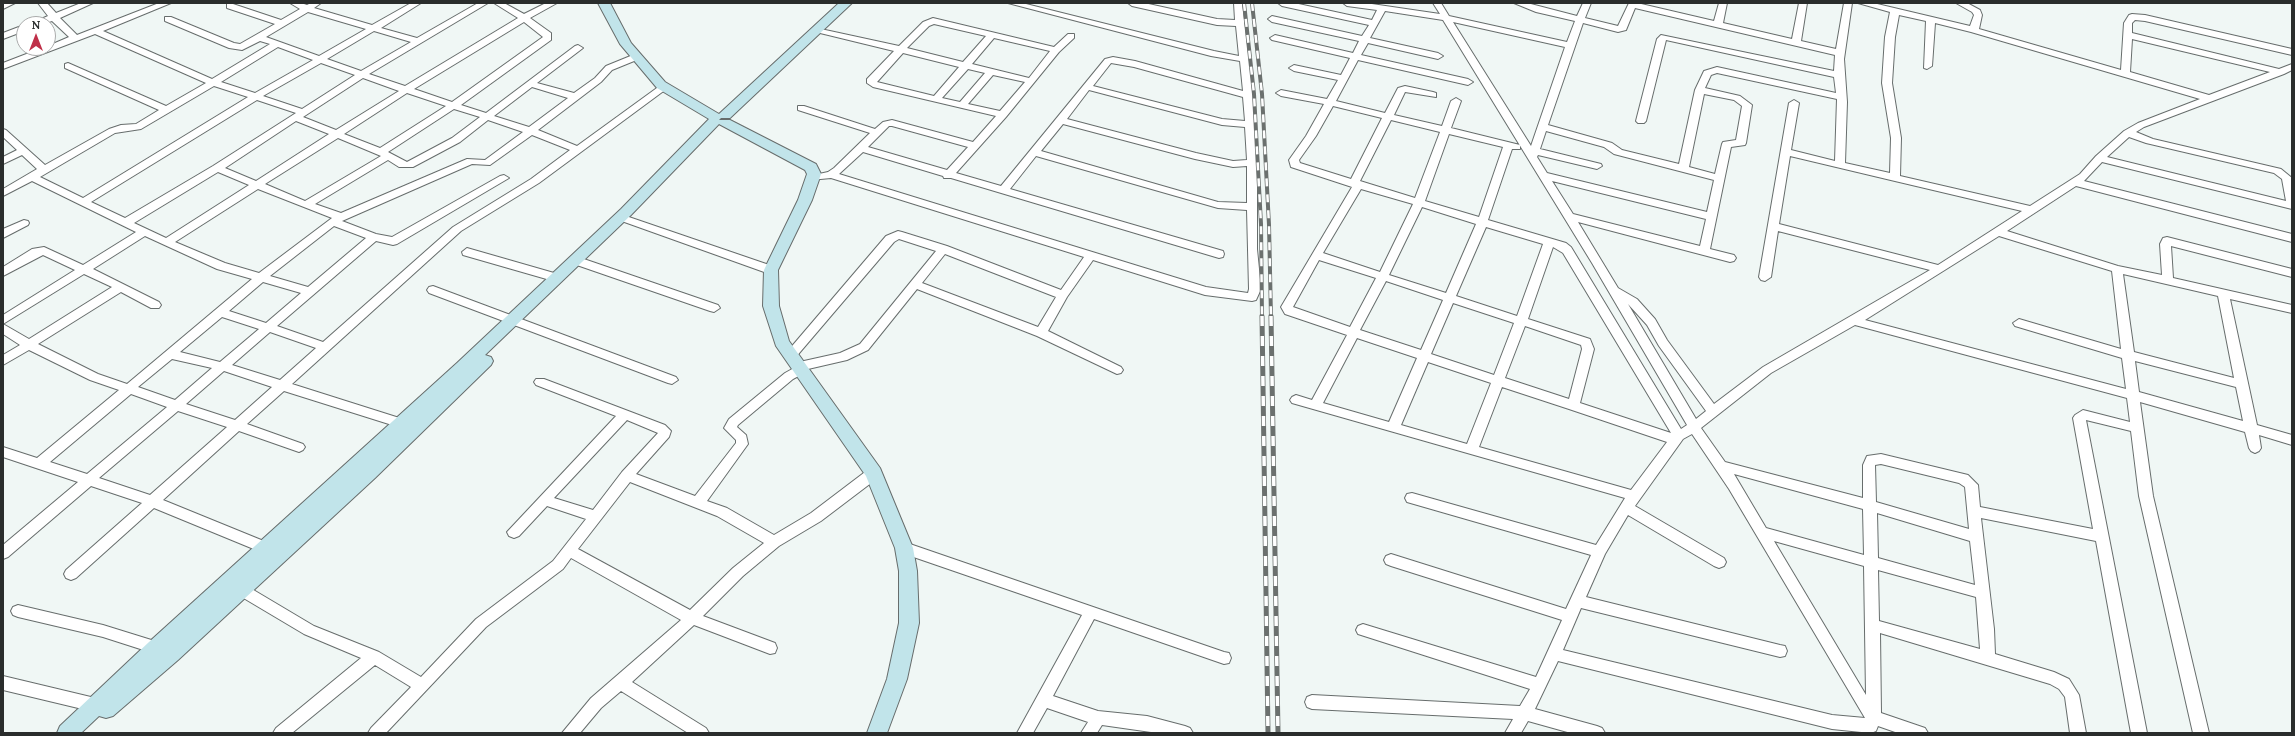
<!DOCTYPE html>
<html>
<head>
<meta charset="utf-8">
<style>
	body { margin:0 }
	#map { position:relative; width:2295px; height:736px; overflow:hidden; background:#f0f7f5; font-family:Lora,serif }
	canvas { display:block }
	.frame { position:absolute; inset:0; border:4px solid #2a2d2c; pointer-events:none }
	.north { position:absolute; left:16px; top:16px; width:40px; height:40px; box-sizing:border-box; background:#fff; border:1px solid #aaabab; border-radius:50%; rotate:0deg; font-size:11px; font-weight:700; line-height:16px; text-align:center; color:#2a2d2c }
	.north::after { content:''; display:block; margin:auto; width:14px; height:18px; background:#bf2f48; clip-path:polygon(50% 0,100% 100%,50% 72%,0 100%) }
</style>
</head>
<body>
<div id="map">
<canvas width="2295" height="736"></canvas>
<div class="frame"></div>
<div class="north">N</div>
</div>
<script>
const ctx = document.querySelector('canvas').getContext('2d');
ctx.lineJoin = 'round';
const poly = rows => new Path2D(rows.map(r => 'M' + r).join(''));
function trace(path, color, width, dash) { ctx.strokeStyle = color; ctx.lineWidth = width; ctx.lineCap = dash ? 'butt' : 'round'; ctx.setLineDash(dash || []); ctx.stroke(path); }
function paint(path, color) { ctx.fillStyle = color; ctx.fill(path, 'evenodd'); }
const street = poly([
	[3,3,15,3,3,9,3,3],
	[38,3,47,3,56,13,81,3,93,3,60,18,77,35,159,3,171,3,103,31,212,79,270,44,260,41,242,50,229,48,165,21,165,17,171,17,234,43,240,44,275,24,227,8,227,4,233,4,281,20,300,9,290,3,301,3,307,5,311,3,321,3,314,8,372,25,411,3,421,3,381,28,417,38,478,3,488,3,369,74,405,86,518,18,494,3,504,3,524,14,546,3,557,3,530,18,551,33,551,40,461,105,486,113,575,46,578,45,583,48,537,83,574,93,595,78,606,66,633,55,639,55,639,59,612,70,601,82,538,130,577,146,661,85,667,85,669,87,539,183,461,231,292,384,412,422,414,425,412,428,408,430,284,391,247,424,303,444,305,447,303,450,299,452,239,431,163,500,271,544,273,548,271,552,266,554,261,552,154,508,76,578,71,580,66,578,64,574,66,570,142,503,91,486,8,557,3,559,3,545,78,482,3,457,3,447,37,458,119,390,90,380,29,350,3,365,3,355,20,345,3,334,3,315,75,270,43,255,3,276,3,267,32,249,44,247,83,265,136,232,32,181,3,196,3,189,37,169,22,155,3,164,3,157,17,150,3,137,3,129,6,130,45,165,109,129,121,125,136,124,159,110,65,68,65,64,68,63,166,106,206,83,95,34,3,69,3,63,42,48,48,48,48,46,69,37,52,21,43,24,30,24,48,16,38,3],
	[308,12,366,29,319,56,266,37,308,12],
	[524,22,543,37,452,102,414,89,524,22],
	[374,31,411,42,361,71,327,59,374,31],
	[278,47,313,60,255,93,221,82,278,47],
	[321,63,355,75,302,109,263,96,321,63],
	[363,78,399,91,336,130,303,117,363,78],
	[214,86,248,97,83,198,40,177,115,133,141,129,214,86],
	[532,87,568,98,529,127,494,116,532,87],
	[407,93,446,106,380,148,344,134,407,93],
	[257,100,296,113,213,166,125,218,91,202,257,100],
	[454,109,480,117,452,138,407,162,388,152,454,109],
	[488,120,523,132,485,160,467,159,341,213,315,204,388,160,399,167,413,167,460,142,488,120],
	[296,121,329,134,256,181,225,168,296,121],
	[532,135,570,150,531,179,453,227,323,342,277,326,376,241,393,245,397,244,509,178,504,175,500,176,392,237,376,234,342,221,472,164,490,165,532,135],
	[338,138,381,156,305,201,265,184,338,138],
	[218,172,249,185,166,238,134,223,218,172],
	[258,189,332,218,259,273,225,263,175,242,258,189],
	[334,226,366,238,308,287,270,276,334,226],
	[145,236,217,269,252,279,127,384,98,374,38,344,121,292,151,308,159,308,161,305,159,302,93,269,145,236],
	[84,274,112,287,29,339,3,324,84,274],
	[263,282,301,293,266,323,229,311,263,282],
	[222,317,259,329,220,362,180,352,222,317],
	[270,332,316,348,280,380,232,365,270,332],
	[172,359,212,368,175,400,138,387,172,359],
	[224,371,272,387,235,420,186,404,224,371],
	[131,394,167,407,87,474,50,462,131,394],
	[178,411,227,427,150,495,99,478,178,411],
	[1008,3,1022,3,1214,51,1239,56,1236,26,1217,25,1132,6,1128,3,1144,3,1217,19,1235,20,1234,3,1242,3,1253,95,1257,163,1257,249,1261,289,1256,300,1252,301,1205,295,1093,260,1067,297,1048,331,1121,367,1123,370,1121,373,1117,374,1037,336,917,289,868,350,847,360,808,369,806,372,793,379,738,425,737,427,746,435,748,444,707,501,727,508,774,535,811,513,869,469,879,469,880,473,879,477,821,521,779,546,743,576,703,616,775,643,777,648,775,653,770,654,694,625,632,682,706,728,709,733,688,733,621,691,601,708,580,733,562,733,591,698,681,620,571,558,563,569,486,627,386,733,368,733,371,728,411,687,375,665,292,733,273,733,276,728,361,658,304,634,230,590,228,586,230,582,235,580,240,582,314,626,379,652,421,677,476,619,553,561,586,519,547,506,519,536,514,538,509,536,507,532,616,416,536,385,534,382,536,379,544,379,665,425,671,431,669,437,636,474,695,496,736,443,736,440,724,428,729,419,785,373,794,368,795,363,840,353,860,344,936,251,899,239,894,242,795,358,787,358,785,355,787,352,886,236,898,231,902,232,947,246,1061,290,1084,257,831,178,810,180,809,178,810,176,828,172,834,168,870,133,798,110,798,106,804,106,875,129,883,122,892,120,973,142,996,116,873,87,867,83,867,79,894,51,816,32,816,28,899,46,923,22,933,18,1054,47,1068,34,1074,34,1074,38,1059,52,1006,117,956,173,1001,186,1105,59,1113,57,1135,61,1243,91,1240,61,1211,56,1008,3],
	[934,24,986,36,963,62,907,48,929,26,934,24],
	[994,38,1050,51,1029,78,972,64,994,38],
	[903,53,959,67,934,96,877,82,903,53],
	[1111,63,1134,67,1243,97,1245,121,1222,119,1093,86,1111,63],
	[968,69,985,73,960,102,942,98,968,69],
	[993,75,1025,82,1000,111,968,104,993,75],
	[1089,90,1222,125,1245,127,1247,160,1233,161,1196,153,1067,119,1089,90],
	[1063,124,1195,159,1233,167,1247,166,1247,203,1218,202,1041,151,1063,124],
	[889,126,892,126,968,147,947,170,868,147,889,126],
	[863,152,943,176,944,178,951,178,1219,258,1223,257,1224,254,1223,251,1010,189,1036,156,1218,208,1247,210,1249,289,1248,293,1206,287,839,174,863,152],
	[945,254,1056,297,1038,327,922,283,945,254],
	[627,420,658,433,622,472,593,510,554,498,627,420],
	[630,482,717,516,764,543,733,568,690,610,578,549,630,482],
	[1278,3,1294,3,1372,20,1377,10,1347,6,1343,3,1365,3,1440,14,1433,3,1441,3,1449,16,1567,42,1575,21,1536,12,1514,3,1527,3,1577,16,1583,3,1591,3,1585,18,1618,26,1629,3,1637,3,1714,21,1719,3,1727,3,1723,23,1792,39,1799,3,1807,3,1801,41,1836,49,1844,3,1852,3,1844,59,1847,102,1845,163,1890,173,1891,138,1882,83,1885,37,1890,12,1858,3,1873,3,1970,26,1974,15,1972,12,1956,3,1967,3,1980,10,1982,15,1979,29,2121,70,2124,23,2129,15,2132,14,2145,15,2292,49,2292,55,2145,21,2135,20,2132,23,2132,33,2279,69,2292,64,2292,70,2284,74,2144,127,2136,132,2153,139,2281,169,2292,178,2292,209,2102,162,2084,181,2292,234,2292,242,2076,186,2007,231,2118,266,2162,275,2160,244,2163,238,2167,237,2292,269,2292,277,2171,246,2173,278,2292,305,2292,313,2230,299,2257,425,2292,435,2292,445,2259,435,2261,448,2259,451,2255,453,2251,451,2249,448,2245,432,2140,402,2153,496,2209,733,2193,733,2139,496,2131,431,2086,420,2147,733,2131,733,2096,541,1981,518,1994,629,1995,654,2054,672,2069,679,2079,695,2086,733,2070,733,2065,697,2059,689,2050,684,1880,633,1881,713,1925,728,1928,733,1898,733,1878,726,1876,731,1871,733,1832,729,1558,661,1535,709,1597,726,1602,728,1605,733,1571,733,1528,721,1521,733,1505,733,1513,719,1312,709,1307,707,1305,702,1307,697,1312,695,1520,706,1530,689,1358,634,1356,630,1358,626,1363,624,1536,677,1562,620,1391,566,1386,564,1384,560,1386,556,1391,554,1566,609,1591,555,1407,502,1405,498,1407,494,1412,493,1596,545,1625,498,1292,403,1290,400,1292,397,1296,395,1312,400,1347,335,1285,314,1281,307,1352,187,1291,167,1289,160,1306,136,1324,104,1281,96,1276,93,1281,90,1327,99,1338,80,1294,71,1289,68,1294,65,1341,75,1350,58,1272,40,1270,38,1275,35,1353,53,1359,41,1272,22,1268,19,1272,16,1362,36,1369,25,1282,6,1278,3],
	[1635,8,1835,55,1834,71,1661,35,1657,39,1636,121,1638,123,1644,123,1646,121,1666,40,1834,77,1836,93,1717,67,1704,71,1695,90,1679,164,1622,150,1612,143,1548,125,1583,23,1618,32,1626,30,1635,8],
	[1385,11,1443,20,1592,263,1687,425,1681,429,1571,247,1566,243,1488,220,1512,149,1520,149,1520,145,1451,128,1461,101,1456,98,1451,101,1442,126,1394,115,1405,92,1436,97,1436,93,1433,92,1405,86,1398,88,1385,113,1336,101,1358,60,1468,85,1473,82,1468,79,1361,55,1368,43,1438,59,1443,56,1438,53,1370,38,1385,11],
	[1899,15,1926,21,1924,68,1927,69,1932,66,1935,23,1971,32,2200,99,2138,123,2124,131,2096,156,2080,174,2030,206,1900,176,1901,138,1892,83,1895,37,1899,15],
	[1453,22,1565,47,1531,146,1453,22],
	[2132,39,2270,72,2209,95,2130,72,2132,39],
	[1717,73,1837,99,1835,161,1791,150,1799,103,1794,100,1789,103,1759,277,1761,280,1765,281,1771,277,1778,231,1930,270,1763,367,1714,404,1667,340,1655,319,1637,299,1618,288,1578,222,1730,262,1734,261,1736,258,1734,255,1710,249,1731,147,1745,145,1746,143,1752,105,1740,96,1705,88,1711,75,1717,73],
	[1704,94,1734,100,1742,106,1736,140,1723,142,1722,144,1715,174,1689,167,1704,94],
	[1333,106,1382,118,1351,179,1300,163,1299,160,1316,136,1333,106],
	[1391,120,1440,132,1415,198,1360,181,1391,120],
	[1546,131,1604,147,1614,154,1714,180,1707,212,1547,173,1537,157,1538,155,1597,169,1602,166,1601,164,1540,149,1546,131],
	[1449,134,1503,147,1479,217,1425,201,1449,134],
	[2129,137,2146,143,2274,173,2282,179,2286,201,2107,157,2129,137],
	[1790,156,1895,181,2022,211,1938,265,1779,224,1790,156],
	[1552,181,1706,219,1700,246,1573,214,1552,181],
	[1361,189,1413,204,1380,272,1323,253,1361,189],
	[1422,207,1476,224,1446,293,1389,275,1422,207],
	[1486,227,1543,244,1517,316,1456,296,1486,227],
	[1999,236,2112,271,2121,349,2019,319,2013,323,2015,326,2122,358,2126,389,1865,320,1999,236],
	[1553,247,1563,253,1671,433,1580,403,1594,349,1590,339,1528,319,1553,247],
	[1319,260,1376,278,1350,327,1293,307,1319,260],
	[2123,274,2218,296,2234,378,2134,352,2123,274],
	[1386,281,1443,300,1421,350,1360,330,1386,281],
	[1453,303,1514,323,1494,375,1431,354,1453,303],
	[1628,304,1647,325,1659,346,1706,411,1696,419,1628,304],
	[1855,325,2127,398,2130,422,2083,410,2075,415,2073,418,2093,529,1980,507,1978,485,1968,475,1881,454,1867,456,1863,465,1863,498,1725,462,1701,428,1771,373,1855,325],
	[1525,326,1581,345,1582,349,1569,399,1505,378,1525,326],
	[1357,338,1417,358,1389,422,1323,403,1357,338],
	[2135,361,2236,387,2243,421,2139,392,2135,361],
	[1428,362,1491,383,1467,444,1401,425,1428,362],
	[1502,387,1569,409,1667,442,1631,490,1479,447,1502,387],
	[1692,434,1729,489,1865,718,1832,715,1563,650,1581,608,1780,657,1785,656,1787,651,1785,646,1780,645,1586,597,1605,554,1628,515,1714,566,1719,568,1724,566,1726,562,1724,558,1635,506,1683,439,1692,434],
	[1881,464,1959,483,1965,487,1969,529,1876,502,1875,465,1881,464],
	[1734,474,1863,509,1864,555,1766,528,1734,474],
	[1877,513,1970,541,1975,585,1878,558,1877,513],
	[1774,541,1864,566,1866,695,1774,541],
	[1878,570,1976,597,1980,649,1879,621,1878,570],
	[24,25,24,31,3,39,3,33,24,25],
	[620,214,775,267,777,270,775,273,767,273,616,219,615,217,616,215,620,214],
	[24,220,28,221,29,223,28,225,3,238,3,229,24,220],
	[467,248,561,275,563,278,557,282,463,255,462,252,467,248],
	[575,256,718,305,720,308,714,312,710,311,571,263,569,260,575,256],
	[433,286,676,377,678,380,672,384,668,383,429,293,427,290,429,287,433,286],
	[904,542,1224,652,1229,653,1231,658,1229,663,1224,664,1094,619,1053,696,1098,711,1147,716,1185,726,1190,728,1193,733,1158,733,1102,725,1097,733,1081,733,1088,722,1047,708,1033,733,1017,733,1082,615,899,552,897,548,899,544,904,542],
	[18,605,103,625,161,643,163,648,161,653,156,654,103,637,18,617,13,615,11,611,13,607,18,605],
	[3,676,95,698,100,700,103,705,100,710,95,712,3,690,3,676]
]);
const secondary = poly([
	[598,3,610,3,631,43,665,82,719,114,839,3,852,3,730,118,721,118,719,120,730,120,816,164,821,174,812,200,778,270,779,306,789,341,880,468,913,548,917,571,919,623,907,679,887,733,867,733,887,679,899,623,899,571,895,548,866,476,776,346,763,306,764,270,798,200,807,174,805,170,719,124,631,215,485,355,491,357,493,361,491,365,375,478,178,660,113,716,106,718,99,716,81,733,57,733,60,726,149,642,457,363,621,209,709,119,657,88,620,44,598,3]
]);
trace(street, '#676d6c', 2);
trace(secondary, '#676d6c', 2);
paint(street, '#fff');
paint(secondary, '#c1e4ea');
const railFar1 = poly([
	[1244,3,1254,94,1261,224,1262,317],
	[1252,3,1262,94,1269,225,1271,317]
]);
const rail = poly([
	[1262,316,1268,733],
	[1271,316,1278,733]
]);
trace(railFar1, '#6b706e', 4);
trace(rail, '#6b706e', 5);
trace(railFar1, '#fff', 2.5, [8]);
trace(rail, '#fff', 3.5, [10]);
</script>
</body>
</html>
